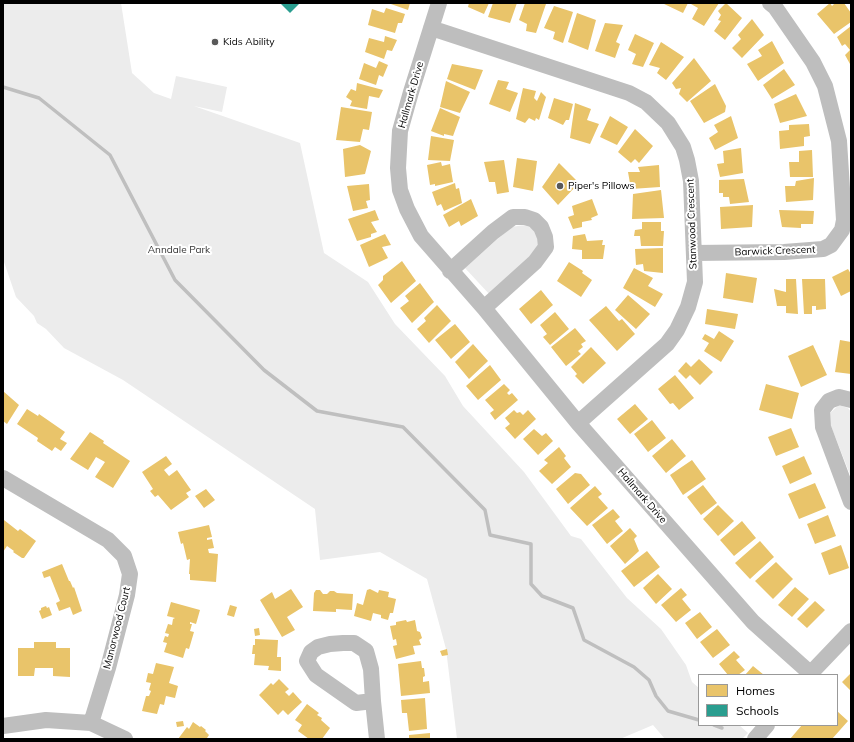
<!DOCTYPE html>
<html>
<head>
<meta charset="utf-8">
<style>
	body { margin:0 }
	#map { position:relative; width:854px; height:742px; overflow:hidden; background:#fff; font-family:Mulish,sans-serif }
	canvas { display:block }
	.frame { position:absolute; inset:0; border:4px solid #000; pointer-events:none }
	.legend { position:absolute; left:698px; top:674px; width:140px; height:52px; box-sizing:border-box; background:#fff; border:1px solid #999; margin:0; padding:5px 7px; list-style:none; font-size:12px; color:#000 }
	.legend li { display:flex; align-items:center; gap:8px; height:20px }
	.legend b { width:20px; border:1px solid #999 }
</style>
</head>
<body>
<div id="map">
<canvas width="854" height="742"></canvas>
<div class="frame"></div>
<ul class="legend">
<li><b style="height:11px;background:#e9c46a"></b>Homes</li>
<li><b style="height:11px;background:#2a9d8f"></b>Schools</li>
</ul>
</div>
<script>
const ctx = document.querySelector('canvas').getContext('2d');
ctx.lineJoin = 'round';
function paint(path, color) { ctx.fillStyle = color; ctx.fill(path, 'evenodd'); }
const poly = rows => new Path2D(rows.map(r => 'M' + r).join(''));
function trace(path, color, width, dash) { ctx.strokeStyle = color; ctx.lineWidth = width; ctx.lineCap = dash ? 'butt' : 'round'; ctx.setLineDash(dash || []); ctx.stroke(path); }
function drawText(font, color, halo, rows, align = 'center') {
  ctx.font = font + ' Mulish,sans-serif'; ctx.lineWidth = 4; ctx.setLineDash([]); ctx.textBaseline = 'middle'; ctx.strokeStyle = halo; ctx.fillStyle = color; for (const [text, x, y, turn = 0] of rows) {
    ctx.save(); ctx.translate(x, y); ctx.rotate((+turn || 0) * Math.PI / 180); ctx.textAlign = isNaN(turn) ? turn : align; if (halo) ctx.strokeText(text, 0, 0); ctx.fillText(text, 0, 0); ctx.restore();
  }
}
paint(poly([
	[3,3,121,3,132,73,154,93,171,99,176,76,227,87,222,112,194,106,300,143,324,253,368,282,395,324,445,376,463,406,524,472,571,536,581,539,627,598,661,629,686,665,692,682,699,688,699,725,739,725,748,733,742,739,665,739,653,725,620,739,457,739,446,649,427,579,380,552,320,560,315,509,123,380,64,348,46,329,37,323,34,316,16,297,3,259],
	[525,225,533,229,539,237,539,248,490,295,465,268,511,227],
	[839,405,848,408,851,412,851,477,829,421,830,413]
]), '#ececec');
paint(poly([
	[388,3,410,3,408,10],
	[469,3,489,3,484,14,468,7],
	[493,3,517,3,510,23,488,17],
	[525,3,546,4,536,33,526,31,527,24,519,20],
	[662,3,688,3,683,13],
	[692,3,719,3,704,26,692,19,698,8,691,4],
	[726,3,742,18,725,40,714,31,721,21,718,20,721,15,718,11],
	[830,3,832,6,835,3,844,3,851,13,851,22,834,34,817,14],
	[554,6,573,12,563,43,553,39,555,32,544,28],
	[386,8,405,14,402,23,398,23,395,33,368,25,372,9,384,13],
	[577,13,596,20,588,50,568,42],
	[752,19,764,35,742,58,732,48,741,39,738,35],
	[605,23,623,25,616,42,620,44,615,58,595,51],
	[851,26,851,63,850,64,845,55,850,50,845,44,842,46,837,37],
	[635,34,654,43,643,67,632,64,636,54,628,50],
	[385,36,397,40,392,51,387,50,384,59,365,52,369,38,384,42],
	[772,41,784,63,758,81,747,64,762,56,758,50],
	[661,42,684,57,666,80,657,73,660,68,649,65],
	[694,58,711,81,687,102,679,94,681,88,676,89,672,83],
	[379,61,388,65,383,77,379,75,376,85,359,79,364,63,376,68],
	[452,64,483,70,475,90,447,79],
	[784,69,795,85,772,99,763,85],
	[498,80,509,82,506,89,518,93,510,112,489,104],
	[446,81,470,92,460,113,440,107],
	[357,83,383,90,379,98,369,96,367,109,350,106,352,101,346,97,351,89,356,91],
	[715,84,726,106,725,112,704,123,690,101],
	[523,88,536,91,534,98,537,101,541,92,546,97,539,120,536,118,535,121,529,118,525,123,516,119],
	[796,94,807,116,780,123,774,104],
	[554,98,573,104,569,120,566,120,563,125,548,118],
	[575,103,591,109,587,120,599,124,590,144,570,138],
	[341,107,372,112,369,130,363,129,360,142,336,140],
	[440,108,460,117,453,136,444,134,444,136,431,131],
	[610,116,628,127,617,145,600,137],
	[731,116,738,138,715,150,709,138,718,132,714,125],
	[809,124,810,136,804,137,804,146,780,149,779,131,789,130,789,125],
	[635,129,653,146,639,163,635,159,631,163,618,152],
	[431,136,454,140,450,161,428,160],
	[360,145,371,151,365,174,345,177,343,149],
	[741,148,743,173,720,177,717,164,724,163,723,151],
	[812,150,813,177,790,177,789,162,799,162,799,151],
	[517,158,537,161,533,191,513,187],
	[504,160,509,192,497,194,495,182,489,182,484,162],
	[441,162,442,166,450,164,453,182,435,186,435,184,430,185,427,165],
	[559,163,579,183,558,205,542,187],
	[659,165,660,187,631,189,628,172,640,172,638,167],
	[814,178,813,200,786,202,785,186,795,186,796,181],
	[744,179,749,202,730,204,729,197,723,197,723,193,719,193,719,180],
	[455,183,456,189,459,188,462,203,444,211,441,204,437,206,432,192],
	[369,184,370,200,366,201,368,208,353,211,347,186],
	[661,190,664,218,632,219,633,194],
	[471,199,478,216,461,226,459,221,449,227,443,215],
	[592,199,598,215,591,218,592,220,582,222,582,227,573,229,568,217,574,215,572,206],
	[753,205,752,227,721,229,720,207],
	[375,210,379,220,371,222,377,232,371,234,371,237,357,241,348,219],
	[779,210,814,211,813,224,801,224,801,228,782,227],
	[642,222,661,222,661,231,664,231,663,246,641,246,640,236,634,236,635,230,642,229],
	[385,234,391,245,382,247,388,258,369,267,360,245],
	[585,234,587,241,603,240,602,245,605,245,603,259,582,259,582,250,572,249,573,236],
	[663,248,663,273,644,271,643,264,636,265,635,249],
	[402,261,416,281,391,303,378,285,383,280,383,276],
	[569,262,583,271,582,273,592,280,581,297,557,281],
	[634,268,653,278,648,286,663,294,655,307,623,288],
	[848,269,851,274,851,291,841,296,832,277],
	[726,273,757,278,753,303,723,298],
	[786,279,796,279,798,314,786,313,786,306,777,306,774,289,786,292],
	[802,279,825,279,826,309,816,310,816,306,812,306,812,314,804,314],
	[420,283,434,302,412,323,400,308,409,301,405,296],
	[541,290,553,305,531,324,519,309],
	[628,295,650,314,636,329,615,310],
	[437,305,451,321,429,343,417,329,426,321,424,318],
	[606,306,619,321,622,319,635,334,617,351,589,320],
	[707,309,738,314,735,329,705,324],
	[555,312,569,329,550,345,543,337,547,334,540,325],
	[455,324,470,342,451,359,435,340],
	[575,328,586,341,581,344,583,347,578,351,581,354,566,366,551,347],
	[719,331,734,341,721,362,704,351,709,343,702,339,705,334,714,339],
	[840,340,851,342,851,374,835,372],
	[473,344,488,361,469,379,455,362],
	[813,345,827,375,801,387,788,356],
	[591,347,606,363,583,384,575,376,577,374,571,367],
	[699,359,713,372,700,385,690,375,686,379,678,371,686,362,691,367],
	[490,365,501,380,478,400,466,386],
	[675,375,694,398,679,410,673,403,670,404,658,389],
	[504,384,510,390,507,393,509,395,512,393,518,400,495,420,490,413,494,410,485,400],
	[766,384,799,393,792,419,759,410],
	[3,391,19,405,7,424,3,421],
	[635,404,648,419,630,434,617,419],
	[27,409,38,416,39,414,65,432,60,439,67,443,61,451,55,447,52,451,37,441,38,438,17,424],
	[514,410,517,413,520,412,523,415,528,410,536,419,515,439,505,428,510,424,505,418],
	[652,420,666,438,648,452,634,434],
	[791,428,799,447,776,456,768,437],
	[534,429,542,436,546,433,553,441,538,455,523,439],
	[90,432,104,441,103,443,130,461,113,488,95,477,105,462,96,457,88,470,70,459],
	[672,439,686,456,666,473,652,456],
	[559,447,566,456,564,458,571,467,552,484,539,471,548,463,544,460],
	[166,456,172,464,164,470,169,476,177,470,191,490,186,493,189,497,171,510,158,495,155,497,150,491,153,489,142,472],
	[804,456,812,474,790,484,782,466],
	[692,460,706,479,683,495,670,475],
	[575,473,581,474,590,485,568,504,556,489],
	[815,483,826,508,799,519,788,494],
	[703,485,717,503,701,515,687,497],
	[595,486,602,494,598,497,608,508,587,526,570,508],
	[206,489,215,500,204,508,195,496],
	[718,505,734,521,718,536,703,519],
	[613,509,620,517,615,521,623,531,607,544,592,525],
	[828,515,836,536,815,544,807,524],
	[4,520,18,531,20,529,36,541,24,558,22,558,13,552,14,551,7,546,3,552],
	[742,521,756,538,734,556,720,540],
	[209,525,212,537,207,538,207,540,212,539,214,548,208,549,209,553,218,554,216,582,190,580,190,574,189,574,190,559,187,560,183,543,181,544,178,532],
	[630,528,637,536,634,539,639,551,625,564,610,546],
	[760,541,774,557,750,579,735,563],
	[841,545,849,568,829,575,821,553],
	[647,551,660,567,634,587,621,571],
	[776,562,793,579,773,599,755,581],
	[62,564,69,581,70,581,73,588,74,587,82,611,73,615,70,607,59,611,56,603,60,601,50,576,44,578,42,572],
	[658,574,672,589,656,604,643,588],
	[795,587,809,599,792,617,778,605],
	[681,588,687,595,682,599,691,610,676,622,661,605],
	[291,589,303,607,287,617,295,630,282,637,260,600,272,592,275,599],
	[370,589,378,593,379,590,389,592,388,597,396,599,393,613,390,613,388,620,381,618,381,615,373,613,371,621,354,616,357,603,363,605,367,590],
	[316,590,320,590,323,594,327,594,330,591,334,591,337,593,353,594,352,610,336,609,336,612,313,611,314,593],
	[815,601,825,610,807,628,797,619],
	[171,602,200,610,196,624,190,622,190,624,192,624,190,631,194,632,189,649,186,648,183,658,164,652,167,643,163,642,165,636,168,637,169,634,165,633,168,624,172,625,173,619,175,618,167,616],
	[230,605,237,607,234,617,227,615],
	[46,606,47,608,49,607,52,615,42,619,39,611,41,610,41,608],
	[700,612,712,627,697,639,685,623],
	[406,620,407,622,415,620,417,631,420,632,422,638,419,640,421,645,413,646,415,654,396,659,393,646,397,645,396,639,393,640,390,626,396,625,396,622],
	[259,628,260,635,255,636,254,629],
	[717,629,730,645,713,658,700,642],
	[255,639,278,640,277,657,281,657,281,671,268,670,269,666,254,665,255,654,252,654,253,645,255,645],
	[34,642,56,642,56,648,70,648,70,677,53,676,53,668,35,668,34,676,18,676,18,648,34,648],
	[447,649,448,655,442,656,440,651],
	[734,651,740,657,736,660,745,670,738,675,728,675,719,664],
	[421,661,422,668,424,668,425,676,423,677,423,682,429,681,430,693,401,696,398,664],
	[156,663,174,667,169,683,178,686,175,698,166,696,164,705,160,704,157,714,142,711,146,696,149,696,151,691,149,690,151,683,146,682,148,673,153,674],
	[753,666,764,675,745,675],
	[851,673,851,691,842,682],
	[279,679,289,689,285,692,289,696,293,692,302,702,288,715,283,710,278,715,259,695,271,683,273,685],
	[425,698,427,729,409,731,407,713,402,713,401,700],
	[307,704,319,713,317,715,322,718,321,720,330,728,322,739,309,739,298,731,302,725,295,720],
	[837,711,848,721,832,739,790,739,802,725,837,725],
	[183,721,184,726,177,727,176,722],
	[193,722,200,727,201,726,206,730,205,731,209,735,207,738,209,739,178,739,187,727,189,729],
	[430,733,430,739,409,739,409,735]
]), '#e9c46a');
paint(poly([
	[280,3,300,3,290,13]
]), '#2a9d8f');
trace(poly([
	[3,87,39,98,110,155,175,280,264,370,317,411,403,427,485,510,490,535,531,544,531,584,542,596,573,608,584,640,634,667,649,680,656,696,668,711,699,720],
	[714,725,722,728]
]), '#bfbfbf', 3.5);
trace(poly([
	[439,3,411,92,400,131,398,168,400,190,407,209,421,236,484,308,578,423,753,622,810,673],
	[431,28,629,93,646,102,668,123,683,147,687,160,691,181,695,282,688,307,677,330,667,344,578,423],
	[694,253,784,252,823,249,831,245,842,230,844,220,839,141,825,86,813,62,775,7,770,3],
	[450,271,493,232,513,217,525,217,534,220,541,227,545,237,546,247,535,262,484,308],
	[851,400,839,397,829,401,822,410,823,427,851,502],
	[3,478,108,540,124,556,130,574,127,595,108,668,91,723],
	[809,675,851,631],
	[373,701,356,703,316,675,307,661,311,652,318,647,330,644,343,643,354,643,366,651,371,669,373,701,377,739],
	[3,726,46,720,91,723,125,739],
	[755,739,767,725]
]), '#bebebe', 16);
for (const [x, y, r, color] of [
	[215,42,4,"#595959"],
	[560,186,4,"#595959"]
]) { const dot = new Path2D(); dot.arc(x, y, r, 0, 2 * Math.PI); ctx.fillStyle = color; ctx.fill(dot); trace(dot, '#fff', 1.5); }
drawText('10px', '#000', '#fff', [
	["Kids Ability",223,42],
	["Piper's Pillows",568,186]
], 'left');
drawText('10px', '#000', '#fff', [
	["Hallmark Drive",411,95,-74],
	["Stanwood Crescent",692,224,-92],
	["Barwick Crescent",775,251,-2],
	["Hallmark Drive",642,496,49],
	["Manorwood Court",117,628,-76]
]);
drawText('10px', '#333', '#fff', [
	["Anndale Park",179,250]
]);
</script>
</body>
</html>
